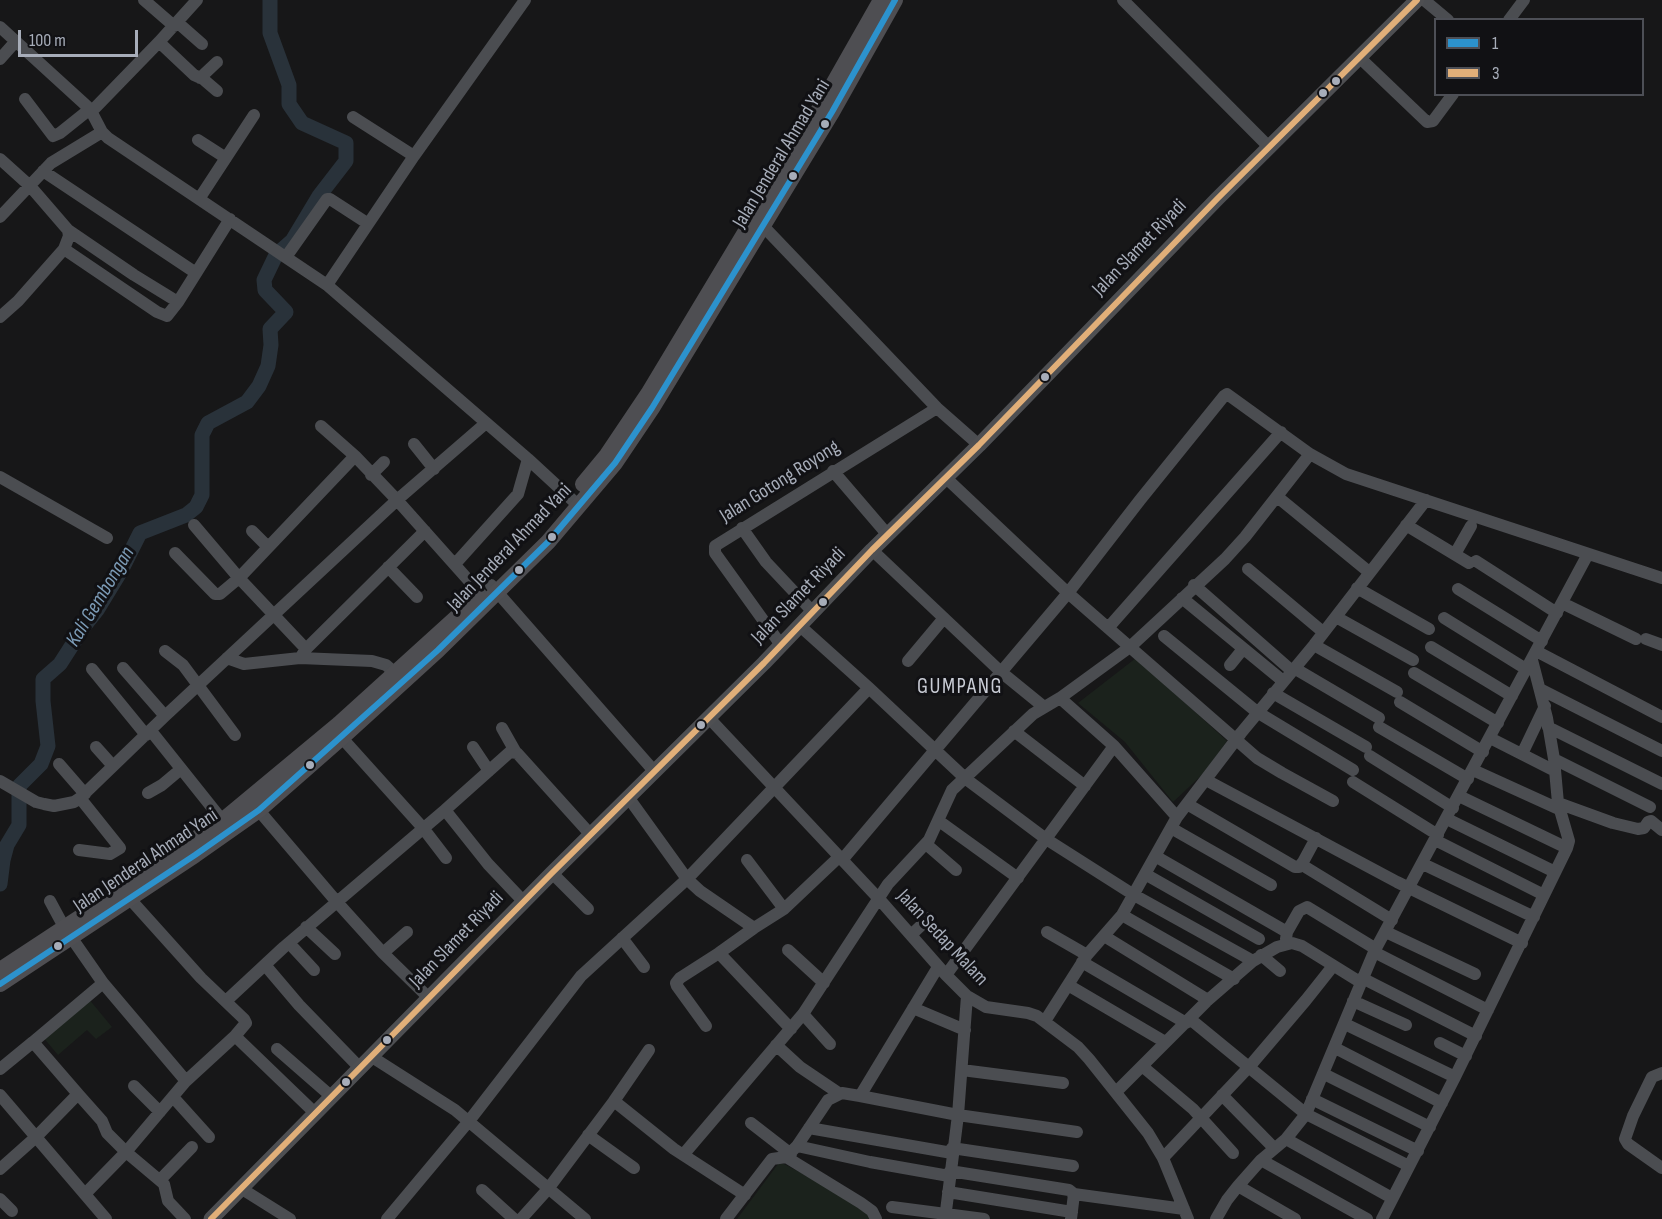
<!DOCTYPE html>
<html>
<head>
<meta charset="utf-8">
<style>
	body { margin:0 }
	#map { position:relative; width:1662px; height:1219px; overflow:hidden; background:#171718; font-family:"Sofia Sans Condensed",sans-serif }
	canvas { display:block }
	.legend { position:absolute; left:1434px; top:18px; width:210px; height:78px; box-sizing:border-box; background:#111114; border:2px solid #4d4f56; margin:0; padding:8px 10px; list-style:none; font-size:18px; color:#a7adb9 }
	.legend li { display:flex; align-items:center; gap:12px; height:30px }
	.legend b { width:30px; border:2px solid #4d4f56 }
	.scale { position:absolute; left:18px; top:30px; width:120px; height:27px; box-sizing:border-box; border:3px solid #a7adb9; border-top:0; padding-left:8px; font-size:18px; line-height:21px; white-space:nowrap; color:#a7adb9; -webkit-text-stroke:4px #111114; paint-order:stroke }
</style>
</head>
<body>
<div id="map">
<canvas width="1662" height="1219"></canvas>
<ul class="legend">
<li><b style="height:8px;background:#2c92cd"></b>1</li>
<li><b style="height:8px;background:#e1af79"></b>3</li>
</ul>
<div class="scale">100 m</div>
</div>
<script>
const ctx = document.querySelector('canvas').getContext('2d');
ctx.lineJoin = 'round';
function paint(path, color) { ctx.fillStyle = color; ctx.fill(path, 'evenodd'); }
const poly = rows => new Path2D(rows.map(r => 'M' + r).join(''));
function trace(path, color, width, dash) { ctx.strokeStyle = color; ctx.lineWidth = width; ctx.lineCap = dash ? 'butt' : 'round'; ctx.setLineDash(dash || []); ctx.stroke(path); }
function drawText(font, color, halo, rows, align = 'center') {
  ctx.font = font + ' "Sofia Sans Condensed",sans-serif'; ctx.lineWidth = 6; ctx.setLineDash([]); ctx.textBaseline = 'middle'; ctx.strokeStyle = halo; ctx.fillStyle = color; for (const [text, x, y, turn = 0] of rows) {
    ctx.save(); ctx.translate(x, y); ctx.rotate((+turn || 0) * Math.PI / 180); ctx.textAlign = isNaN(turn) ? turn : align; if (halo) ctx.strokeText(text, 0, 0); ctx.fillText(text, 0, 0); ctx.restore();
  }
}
paint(poly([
	[1136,658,1227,741,1204,773,1173,802,1125,742,1078,703],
	[88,998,112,1027,96,1039,87,1030,58,1055,42,1036],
	[778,1164,784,1164,876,1212,874,1219,737,1219]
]), '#1b221c');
trace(poly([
	[0,884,3,860,7,845,19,825,19,786,41,764,48,746,43,701,43,679,60,664,85,625,97,610,122,569,140,533,186,515,196,507,202,495,202,435,208,423,247,402,259,386,268,366,271,345,270,329,286,312,265,290,264,280,276,255,292,241,319,196,346,161,346,143,302,123,289,104,289,85,270,33,270,0]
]), '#29323a', 15);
trace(poly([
	[144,0,174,26],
	[1123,0,1270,148],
	[1424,0,1448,20],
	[1509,20,1524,0],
	[177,22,202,44],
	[0,27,90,109,102,132,108,138,327,285,528,459,580,507],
	[159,42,194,75,203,79,217,91],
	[1360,58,1427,122,1433,121,1453,94],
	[0,59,16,41],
	[200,78,217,62],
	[25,99,53,136,60,133,90,109],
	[92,111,159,42,197,0],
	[353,117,414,156],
	[198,140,226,158],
	[0,159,30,186,68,230,69,236,64,249,18,301,0,317],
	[43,171,196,273],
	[199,199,254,115],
	[0,217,51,163,102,132],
	[757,224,764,227,937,408,979,445],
	[68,230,134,275,178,302],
	[64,249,157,312,167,316,178,302,230,219],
	[286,257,327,199,330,199,367,223],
	[327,285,414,156,525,0],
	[321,426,355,456,397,500,487,601],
	[414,444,434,469],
	[833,471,887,534],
	[371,475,384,462],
	[0,477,107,538],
	[945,477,1068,593,1140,500,1224,396,1227,394,1310,454,1346,474,1662,578],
	[1280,499,1369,572],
	[1406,525,1469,563],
	[742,528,766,562,813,612],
	[252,531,268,547],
	[872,550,1001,672,1044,707],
	[175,553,215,594,220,594,239,578,194,525],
	[1455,554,1471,526],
	[1476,561,1557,613],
	[455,564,518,494,528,459],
	[388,567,417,597],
	[1248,569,1323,632],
	[491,585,654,771],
	[1194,585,1292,671],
	[1357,588,1429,629],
	[1458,589,1542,641],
	[1182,598,1283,681],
	[1562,603,1636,639],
	[1336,617,1413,660],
	[1444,618,1526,669],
	[800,626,869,688,966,779,1046,839,1134,895,1253,961],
	[1108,628,1281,432],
	[1164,636,1257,712,1353,770],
	[1646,639,1662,645],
	[781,645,715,553,715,546,937,408],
	[1314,645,1397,692],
	[1431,647,1512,696],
	[306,649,239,578,355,456],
	[165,651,183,665,235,735],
	[1536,651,1662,717],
	[227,658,244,664,300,658,372,661,386,665,395,673],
	[300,658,306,649,425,531],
	[908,661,944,618],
	[1230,665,1243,649],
	[123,668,165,716],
	[1294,668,1379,718],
	[92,669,146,735],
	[1414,673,1498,723],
	[1540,689,1662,751],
	[1273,693,1366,747],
	[1060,698,1114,746,1177,817],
	[1400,702,1483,752],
	[709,718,880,900,946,975,967,996,986,1007,1028,1013,1037,1016,1078,1047,1089,1059,1148,1133,1163,1158,1188,1219],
	[1379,727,1468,779],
	[1548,727,1662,784],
	[502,728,515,751],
	[151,731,226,825],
	[1014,731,1085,786],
	[342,738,423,828,446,858],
	[1490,738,1555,771],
	[96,747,113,766],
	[473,747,489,771],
	[1522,754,1545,706],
	[1370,756,1453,808],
	[1554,759,1650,807],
	[59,764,85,794],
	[1473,770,1561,810],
	[1206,780,1397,882,1522,943],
	[0,781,36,802,44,804,54,806,74,802,80,798,165,716,397,500,486,423],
	[1353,782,1438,835],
	[148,793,162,785,181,769],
	[1459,796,1567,848],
	[628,797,687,879,700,891,754,928,784,909,839,857],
	[1558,803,1613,823,1638,829,1644,828,1648,822,1651,821,1662,830],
	[1187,804,1295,867,1299,867,1303,862,1316,838],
	[255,806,336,901,383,953,429,998],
	[445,810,488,864,524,902],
	[1447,819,1555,872],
	[939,821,1018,878],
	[1171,828,1271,885],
	[1435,840,1544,895],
	[926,844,956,870],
	[79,850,110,854,120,848,80,798],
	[1155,856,1287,932],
	[747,860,784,909],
	[842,860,1068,593,1257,758,1282,773,1333,801],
	[1423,864,1534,917],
	[1307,868,1392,920],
	[552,873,588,909],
	[1145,874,1259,939],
	[130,899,201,978,244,1019,246,1023,235,1036,316,1114],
	[50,901,64,927],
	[1122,915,1234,979],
	[306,927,335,954],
	[1047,932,1087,955],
	[1386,932,1475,974],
	[911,935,929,918],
	[1104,936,1208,1000],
	[71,937,103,983,33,1042,78,1094],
	[622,938,644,967],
	[1286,939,1287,932,1299,911,1307,907,1376,949],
	[289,943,314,970],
	[788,950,824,983],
	[1374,952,1488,1010],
	[383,953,407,932],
	[719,953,754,928],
	[1261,955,1280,971],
	[1082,962,1186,1023],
	[265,965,299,1005,360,1068],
	[938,967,860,1096,958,1115,1077,1132],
	[946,975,1114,746],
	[1362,978,1476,1036],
	[103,983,186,1081],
	[1068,985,1165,1042],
	[226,1001,284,947,445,810,510,752,517,753,591,835],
	[1353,1001,1406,1025],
	[913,1008,965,1030],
	[803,1014,830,1044],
	[1190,1019,1306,1114,1409,1166],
	[1045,1021,1087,955,1122,915,1177,817,1241,733,1314,645,1426,500],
	[1345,1024,1455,1077],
	[706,1026,677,986,676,983,680,978,719,953,791,1029],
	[1440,1043,1466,1056],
	[776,1045,800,1067,840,1094],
	[1335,1048,1442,1103],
	[277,1049,332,1097],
	[372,1057,455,1110,585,1219],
	[1142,1066,1193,1109,1233,1153],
	[0,1069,33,1042],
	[962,1070,1063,1083],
	[1662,1073,1652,1077,1633,1116,1625,1139,1628,1144,1662,1168],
	[1324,1074,1430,1127],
	[134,1086,160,1112],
	[1117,1091,1208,1000,1253,961,1277,947,1292,943,1302,946,1360,982],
	[0,1095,106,1219],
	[1222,1095,1274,1148],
	[173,1097,209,1137],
	[1312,1099,1418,1151],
	[614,1101,649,1050],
	[751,1123,791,1154],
	[809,1128,952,1153],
	[588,1135,634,1168],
	[1286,1139,1392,1198],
	[797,1146,870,1162,949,1176],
	[952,1148,1073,1166],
	[683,1155,803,1014,888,884,929,840,952,790,1033,714,1060,698,1130,647,1225,559,1245,537,1310,454],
	[786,1157,861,1203,872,1211,876,1219],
	[1163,1158,1249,1067,1306,1000,1333,966],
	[1261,1160,1367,1219],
	[0,1169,36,1137,78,1094,102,1121,107,1133,126,1152,164,1184,168,1201,185,1219],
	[950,1171,1069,1190,1074,1194,1071,1219],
	[160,1180,192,1147],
	[1238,1186,1261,1160,1286,1139,1306,1114,1374,952,1588,554],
	[242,1189,290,1219],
	[482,1190,514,1219],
	[948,1192,1072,1212],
	[85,1194,126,1152,186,1081,235,1036],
	[1074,1194,1184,1209],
	[0,1199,12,1211],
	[892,1207,984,1219],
	[387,1219,469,1121,581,976,687,879,869,688],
	[521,1219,548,1189,614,1101,674,1149,745,1195],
	[726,1219,772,1159,786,1157,797,1146,828,1100,842,1093,860,1096],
	[945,1219,958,1115,967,996],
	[1216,1219,1227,1200,1238,1186,1295,1219],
	[1382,1219,1455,1077,1567,848,1569,841,1558,803,1554,759,1547,718,1532,660]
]), '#4b4d51', 12);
trace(poly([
	[211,1219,552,873,764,663,872,550,979,445,1217,199,1417,0]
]), '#4e4f52', 15);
trace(poly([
	[583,484,607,455,648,394,818,111,881,0],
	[0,970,134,882,227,817,339,724,478,598],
	[0,984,195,855,259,810,348,732,438,650,548,542,615,463,652,408,832,112,895,0]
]), '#4e4e52', 16);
trace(poly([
	[0,984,195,855,259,810,438,650,548,542,615,463,652,408,832,112,895,0]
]), '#2c92cd', 6);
trace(poly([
	[211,1219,552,873,764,663,872,550,979,445,1217,199,1417,0]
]), '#e1af79', 6);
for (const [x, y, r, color] of [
	[1336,81,5,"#a7adb9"],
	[1323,93,5,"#a7adb9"],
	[825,124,5,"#a7adb9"],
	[793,176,5,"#a7adb9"],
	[1045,377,5,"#a7adb9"],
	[552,537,5,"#a7adb9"],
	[519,570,5,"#a7adb9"],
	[823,602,5,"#a7adb9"],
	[701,725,5,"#a7adb9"],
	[310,765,5,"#a7adb9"],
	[58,946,5,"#a7adb9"],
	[387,1040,5,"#a7adb9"],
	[346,1082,5,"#a7adb9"]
]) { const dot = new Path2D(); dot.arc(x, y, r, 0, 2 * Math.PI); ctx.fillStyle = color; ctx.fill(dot); trace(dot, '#111114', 2); }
drawText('20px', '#a7adb9', '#111114', [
	["Jalan Jenderal Ahmad Yani",782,154,-59],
	["Jalan Slamet Riyadi",1140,248,-46],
	["Jalan Gotong Royong",780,482,-32],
	["Jalan Jenderal Ahmad Yani",510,548,-46],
	["Jalan Slamet Riyadi",799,596,-46],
	["Jalan Jenderal Ahmad Yani",146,861,-34],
	["Jalan Sedap Malam",942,938,47],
	["Jalan Slamet Riyadi",457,940,-46]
]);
drawText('italic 21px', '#7c9bb6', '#111114', [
	["Kali Gembongan",101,597,-59]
]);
ctx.letterSpacing = '1.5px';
drawText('22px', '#c9ccd5', '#111114', [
	["GUMPANG",960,687]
]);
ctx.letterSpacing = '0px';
</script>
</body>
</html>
